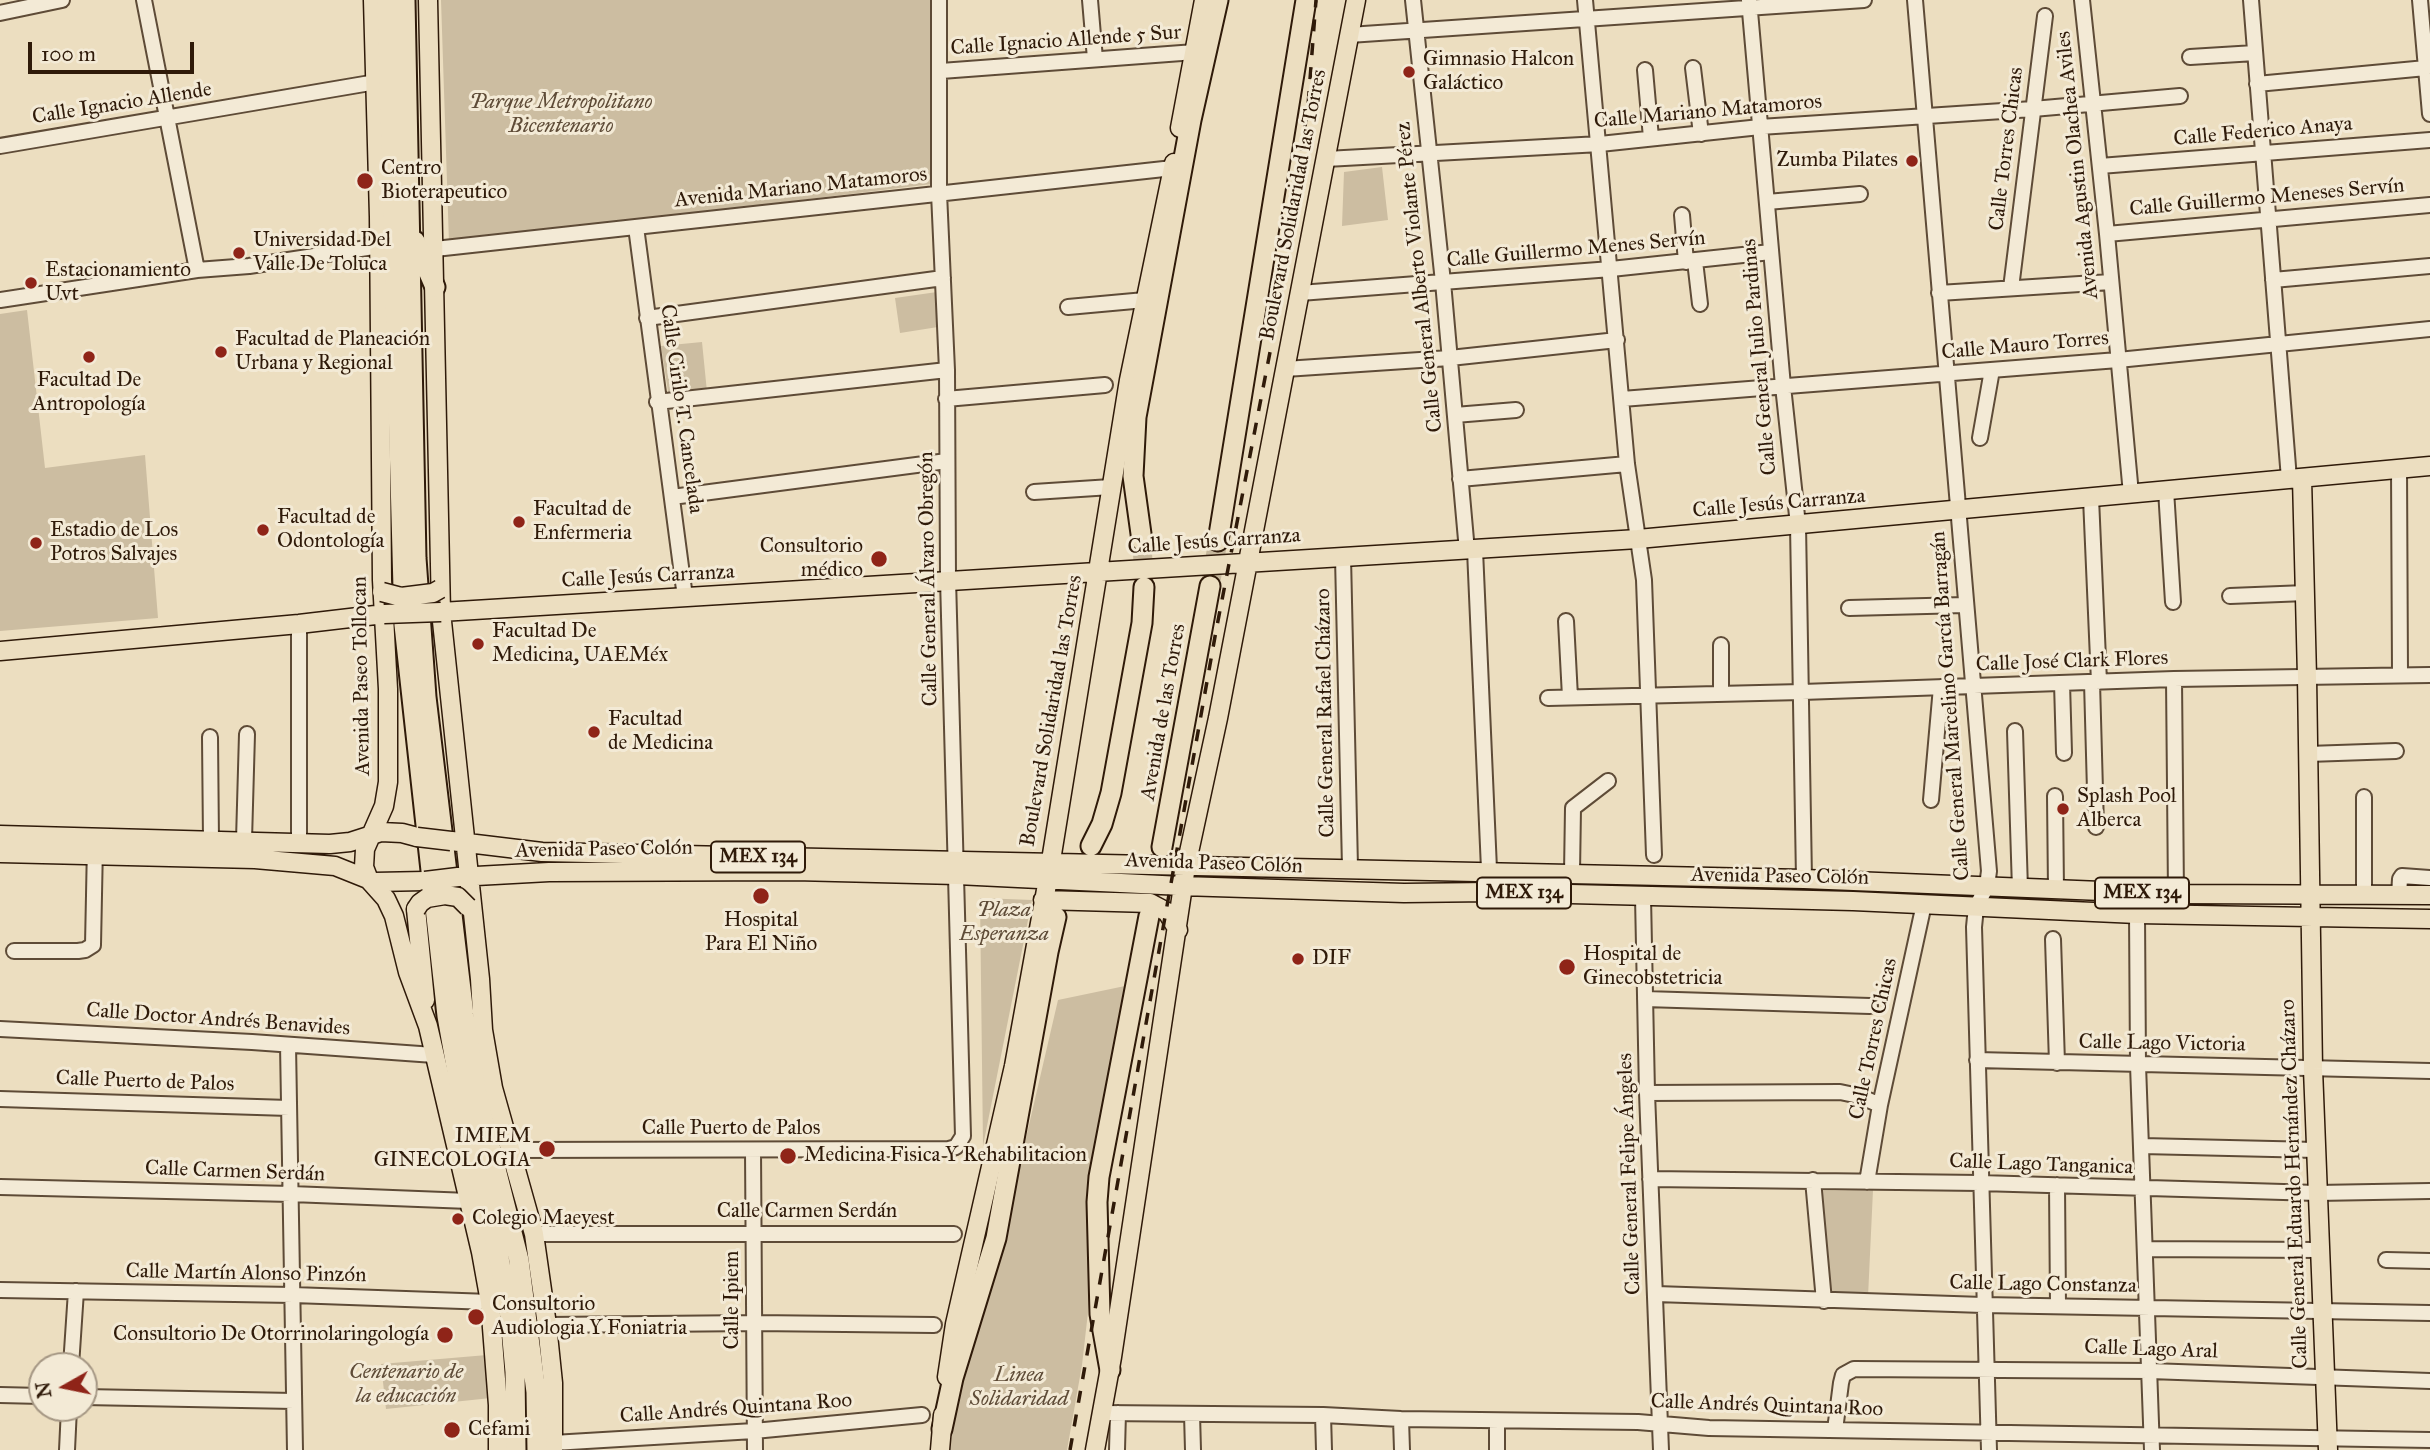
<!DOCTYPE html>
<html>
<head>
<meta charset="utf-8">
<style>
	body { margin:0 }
	#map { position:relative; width:2430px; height:1450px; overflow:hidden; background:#ecdec0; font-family:"IM FELL Great Primer",serif }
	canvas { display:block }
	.north { position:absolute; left:28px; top:1352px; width:70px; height:70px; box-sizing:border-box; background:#f3ead6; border:2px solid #a59784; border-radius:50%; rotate:261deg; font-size:19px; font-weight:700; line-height:28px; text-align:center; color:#2f1a09 }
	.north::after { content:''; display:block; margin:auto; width:24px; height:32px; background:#8f2418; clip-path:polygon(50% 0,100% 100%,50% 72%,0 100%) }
	.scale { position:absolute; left:28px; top:42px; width:166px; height:32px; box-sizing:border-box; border:4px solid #2f1a09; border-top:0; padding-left:9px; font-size:21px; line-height:24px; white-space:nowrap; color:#2f1a09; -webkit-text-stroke:5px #f3ead6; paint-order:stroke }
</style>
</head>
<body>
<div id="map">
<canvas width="2430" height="1450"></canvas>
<div class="north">N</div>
<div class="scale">100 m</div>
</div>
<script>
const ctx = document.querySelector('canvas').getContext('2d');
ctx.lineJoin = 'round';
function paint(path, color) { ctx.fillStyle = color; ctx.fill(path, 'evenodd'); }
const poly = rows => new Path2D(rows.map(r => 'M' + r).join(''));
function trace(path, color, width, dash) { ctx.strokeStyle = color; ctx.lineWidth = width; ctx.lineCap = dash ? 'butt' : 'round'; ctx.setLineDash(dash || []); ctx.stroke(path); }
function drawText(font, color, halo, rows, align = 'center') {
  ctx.font = font + ' "IM FELL Great Primer",serif'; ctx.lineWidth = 6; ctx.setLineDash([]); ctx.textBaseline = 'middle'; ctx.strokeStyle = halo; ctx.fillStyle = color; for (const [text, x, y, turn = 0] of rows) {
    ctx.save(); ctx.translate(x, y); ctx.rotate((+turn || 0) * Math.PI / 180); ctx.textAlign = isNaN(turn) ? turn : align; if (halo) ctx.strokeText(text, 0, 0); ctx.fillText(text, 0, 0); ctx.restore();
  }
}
paint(poly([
	[441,0,931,0,940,183,449,243],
	[1382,167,1388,220,1342,226,1344,172],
	[937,292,938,327,900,333,895,298],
	[27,310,45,468,145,455,158,618,0,631,0,314],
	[702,342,707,392,669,398,661,346],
	[980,898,1032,900,983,1146],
	[1125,986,1082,1365,1067,1450,949,1450,951,1426,965,1365,989,1297,1058,1000],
	[1873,1190,1868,1297,1831,1296,1822,1191],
	[487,1355,491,1398,386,1409,381,1364]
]), '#ccbda1');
trace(poly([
	[1142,541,1144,586],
	[1210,586,1218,541]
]), '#c6b79b', 19, [19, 10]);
const minor = poly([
	[144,0,197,270],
	[1090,0,1095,59],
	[1413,0,1443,282,1467,551],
	[1585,0,1627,464,1644,580,1654,855],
	[1749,0,1783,386,1798,525,1804,879],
	[1915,0,1989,871,1987,886,1976,907,1974,927,1989,1450],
	[2082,0,2107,234,2131,494],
	[2251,0,2289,479],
	[2420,0,2430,114],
	[0,13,62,0],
	[1349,35,1864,0],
	[2190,57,2255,53],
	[1693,68,1701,134],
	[1645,70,1651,138],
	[941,71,1195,52],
	[2257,84,2426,68],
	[0,146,376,82],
	[1326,159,1600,144,1760,127,2033,109,2180,96],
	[2100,166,2430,140],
	[1767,202,1860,194],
	[1682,215,1686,262],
	[636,227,685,597],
	[2107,234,2430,205],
	[435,249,1173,168],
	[1695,261,1700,304],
	[2273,280,2430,266],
	[2011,288,2045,16],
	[1300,293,1611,269,1771,252],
	[1939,293,2111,282],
	[0,300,197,270,249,266,380,246],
	[1068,307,1145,300],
	[647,318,943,278],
	[1285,369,1450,358,1617,340],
	[946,399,1105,385],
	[1622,399,2118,360,2430,329],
	[657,402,947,370],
	[1455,415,1516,410],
	[1980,438,1992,370],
	[2399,468,2400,675],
	[1460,479,1627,464],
	[2166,490,2173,602],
	[1034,492,1111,487],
	[672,497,947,461],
	[2091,498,2099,682],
	[1475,550,1490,892],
	[1343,557,1350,867],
	[2230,596,2306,593],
	[1849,608,1965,605],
	[1566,621,1570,697],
	[1721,645,1721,693],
	[2174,679,2176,894],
	[2092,682,2096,827],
	[2062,683,2064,753],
	[1548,698,1802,692,2174,679,2430,675],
	[2015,731,2020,889],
	[210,737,211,841],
	[2308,754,2396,751],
	[2055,796,2056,890],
	[1931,800,1941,687],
	[244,840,247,734],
	[299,842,299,624],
	[1572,873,1573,808,1608,781],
	[2399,895,2400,879,2402,876,2430,878],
	[2364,896,2364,797],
	[1643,897,1647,1093,1661,1450],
	[2137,914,2138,1065,2152,1450],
	[2053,939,2057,1063],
	[14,951,78,951,85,950,93,945,95,845],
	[1645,999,1870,1006],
	[0,1029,252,1042,434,1055],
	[288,1045,295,1450],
	[1977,1060,2430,1071],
	[1647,1093,1840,1092,1859,1096,1880,1105],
	[0,1099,289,1108],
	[2142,1146,2316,1150],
	[512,1150,949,1149,956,1147,963,1136,948,579,947,370,939,193,939,0],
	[753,1150,755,1450],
	[1650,1179,1980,1183,2317,1193,2430,1191],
	[1813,1180,1824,1301],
	[1867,1182,1880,1105,1924,904],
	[2057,1185,2058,1306],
	[0,1187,291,1194,469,1201],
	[534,1234,954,1234],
	[2147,1249,2319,1250],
	[2386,1260,2430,1261],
	[0,1290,293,1295,490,1302],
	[1656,1294,1983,1305,2430,1313],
	[547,1325,755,1323,934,1325],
	[71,1366,76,1291],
	[0,1395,42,1396],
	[84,1397,294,1401],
	[1102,1413,1323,1415,1401,1419,1638,1422,1709,1428,2430,1440],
	[1192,1414,1193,1450],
	[1323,1415,1324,1450],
	[1401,1419,1402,1450],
	[1835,1430,1841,1383,1843,1375,1854,1369,2150,1371,2430,1381],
	[553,1443,754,1431,922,1415],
	[67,1450,69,1408],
	[1117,1450,1118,1413],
	[1497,1450,1497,1421]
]);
const major = poly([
	[373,0,379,217,382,580,388,689,388,782,384,806,365,849,364,867,369,880,386,899,394,916,408,972,428,1026,481,1252,490,1302,498,1405,498,1450],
	[428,0,441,612,480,979,483,1030,493,1088,534,1234,547,1325,553,1383,553,1450],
	[1180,128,1204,0],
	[2302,478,2307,677,2313,1069,2328,1450],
	[441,612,1638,539,2430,466],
	[0,651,299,624,384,614],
	[0,835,330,844,350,842,381,832,402,833,417,837],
	[451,841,542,852,1804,879,2176,894,2430,895],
	[0,853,255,859,335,866,375,882,425,881],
	[458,877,549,872,795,871,957,875,1182,886,1404,893,1490,892,1853,901,2137,914,2430,919],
	[1043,900,1150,903,1167,912,1178,930],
	[416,909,425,1000],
	[947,1377,955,1324,1014,1066,1048,879,1129,380,1174,163],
	[940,1450,943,1415],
	[1095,1450,1112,1357,1186,866,1218,718,1356,0]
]);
const highway = poly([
	[387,0,404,625,447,1016,460,1089,500,1263,510,1317,515,1372,516,1450],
	[405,0,416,558,426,697,464,1015,476,1090,519,1260,536,1392,537,1450],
	[415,241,435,287],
	[1142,541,1133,476,1136,417,1191,120,1218,0],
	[1218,541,1306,0],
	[1091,846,1102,824,1111,793,1142,623,1144,587],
	[1162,847,1210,586],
	[1110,1370,1100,1314,1097,1202,1099,1177,1149,916],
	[942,1429,953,1378,996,1238,1048,952,1056,917]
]);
trace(minor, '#5e4b37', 18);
trace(major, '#2f1a09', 21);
trace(highway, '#2f1a09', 23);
trace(minor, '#f3ead6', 14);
trace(major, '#ecdec0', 18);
trace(highway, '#ecdec0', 19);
trace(poly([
	[1070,1450,1216,631,1277,316,1308,106,1316,0]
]), '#2f1a09', 3.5, [12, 12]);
const majorBridge = poly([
	[382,592,401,597,433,593,440,589],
	[384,614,441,612],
	[417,837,451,841],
	[425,881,458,877],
	[416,909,420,903,427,898,445,895,458,897,468,907]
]);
trace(majorBridge, '#2f1a09', 21, []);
trace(majorBridge, '#ecdec0', 18);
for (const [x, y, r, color] of [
	[1409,72,7,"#8f2418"],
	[1912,161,7,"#8f2418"],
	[365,181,9,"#8f2418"],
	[239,253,7,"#8f2418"],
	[31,283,7,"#8f2418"],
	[221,352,7,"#8f2418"],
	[89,357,7,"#8f2418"],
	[519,522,7,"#8f2418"],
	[263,530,7,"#8f2418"],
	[36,543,7,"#8f2418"],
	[879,559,9,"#8f2418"],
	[478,644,7,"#8f2418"],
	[594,732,7,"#8f2418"],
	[2063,809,7,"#8f2418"],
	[761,896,9,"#8f2418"],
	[1298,959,7,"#8f2418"],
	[1567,967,9,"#8f2418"],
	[547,1149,9,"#8f2418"],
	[788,1156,9,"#8f2418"],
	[458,1219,7,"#8f2418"],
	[476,1317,9,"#8f2418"],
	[445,1335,9,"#8f2418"],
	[452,1430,9,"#8f2418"]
]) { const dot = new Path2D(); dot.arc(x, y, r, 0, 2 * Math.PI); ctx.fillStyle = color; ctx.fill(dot); trace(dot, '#f3ead6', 2.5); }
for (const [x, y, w] of [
	[758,857,94],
	[1524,893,94],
	[2142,893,94]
]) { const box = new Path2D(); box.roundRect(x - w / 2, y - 15.5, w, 31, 5); ctx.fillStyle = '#f3ead6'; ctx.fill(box); trace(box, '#2f1a09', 2); }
drawText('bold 19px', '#2f1a09', null, [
	["MEX 134",758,857],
	["MEX 134",1524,893],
	["MEX 134",2142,893]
]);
drawText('21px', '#2f1a09', '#f3ead6', [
	["Calle Ignacio Allende 5 Sur",1066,41,-4],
	["Calle Ignacio Allende",122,104,-9],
	["Calle Mariano Matamoros",1708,112,-5],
	["Calle Federico Anaya",2263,132,-5],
	["Calle Torres Chicas",2007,149,-83],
	["Avenida Agustin Olachea Aviles",2078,165,-96],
	["Avenida Mariano Matamoros",801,188,-6],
	["Calle Guillermo Meneses Servín",2267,198,-5],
	["Boulevard Solidaridad las Torres",1294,205,-79],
	["Calle Guillermo Menes Servín",1576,250,-5],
	["Calle General Alberto Violante Pérez",1420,277,-96],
	["Calle Mauro Torres",2025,346,-5],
	["Calle General Julio Pardinas",1760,357,-95],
	["Calle Cirilo T. Cancelada",681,409,82],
	["Calle Jesús Carranza",1779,504,-5],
	["Calle Jesús Carranza",1214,542,-4],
	["Calle Jesús Carranza",648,577,-3],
	["Calle General Álvaro Obregón",929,579,-91],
	["Calle José Clark Flores",2072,662,-2],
	["Avenida Paseo Tollocan",362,676,-91],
	["Calle General Marcelino García Barragán",1951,706,-94],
	["Boulevard Solidaridad las Torres",1052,711,-80],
	["Avenida de las Torres",1164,712,-80],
	["Calle General Rafael Cházaro",1326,713,-91],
	["Avenida Paseo Colón",604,850,-1],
	["Avenida Paseo Colón",1214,864,2],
	["Avenida Paseo Colón",1780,877,1],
	["Calle Doctor Andrés Benavides",218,1020,4],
	["Calle Torres Chicas",1874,1039,-78],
	["Calle Lago Victoria",2162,1044,1],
	["Calle Puerto de Palos",145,1082,2],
	["Calle Puerto de Palos",731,1129],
	["Calle Lago Tanganica",2041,1165,2],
	["Calle Carmen Serdán",235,1172,2],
	["Calle General Felipe Ángeles",1630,1174,-92],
	["Calle General Eduardo Hernández Cházaro",2295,1184,-92],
	["Calle Carmen Serdán",807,1212],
	["Calle Martín Alonso Pinzón",246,1274,1],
	["Calle Lago Constanza",2043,1285,1],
	["Calle Ipiem",733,1300,-90],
	["Calle Lago Aral",2151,1350,2],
	["Calle Andrés Quintana Roo",1767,1406,2],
	["Calle Andrés Quintana Roo",736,1409,-4]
]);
drawText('21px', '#2f1a09', '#f3ead6', [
	["Gimnasio Halcon",1423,60],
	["Galáctico",1423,84],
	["Zumba Pilates",1898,161,"right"],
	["Centro",381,169],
	["Bioterapeutico",381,193],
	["Universidad Del",253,241],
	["Valle De Toluca",253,265],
	["Estacionamiento",45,271],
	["Uvt",45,295],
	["Facultad de Planeación",235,340],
	["Urbana y Regional",235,364],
	["Facultad De",89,381,"center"],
	["Antropología",89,405,"center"],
	["Facultad de",533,510],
	["Enfermeria",533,534],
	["Facultad de",277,518],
	["Odontología",277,542],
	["Estadio de Los",50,531],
	["Potros Salvajes",50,555],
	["Consultorio",863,547,"right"],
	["médico",863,571,"right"],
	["Facultad De",492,632],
	["Medicina, UAEMéx",492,656],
	["Facultad",608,720],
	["de Medicina",608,744],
	["Splash Pool",2077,797],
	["Alberca",2077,821],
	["Hospital",761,921,"center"],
	["Para El Niño",761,945,"center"],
	["Hospital de",1583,955],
	["Ginecobstetricia",1583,979],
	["DIF",1312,959],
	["IMIEM",531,1137,"right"],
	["GINECOLOGIA",531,1161,"right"],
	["Medicina Fisica Y Rehabilitacion",804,1156],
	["Colegio Maeyest",472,1219],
	["Consultorio",492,1305],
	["Audiologia Y Foniatria",492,1329],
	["Consultorio De Otorrinolaringología",429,1335,"right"],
	["Cefami",468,1430]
], 'left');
drawText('italic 21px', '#5e4b37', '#f3ead6', [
	["Parque Metropolitano",561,103],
	["Bicentenario",561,127],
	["Plaza",1004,911],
	["Esperanza",1004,935],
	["Centenario de",406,1373],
	["la educación",406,1397],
	["Linea",1019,1376],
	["Solidaridad",1019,1400]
]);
</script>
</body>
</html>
